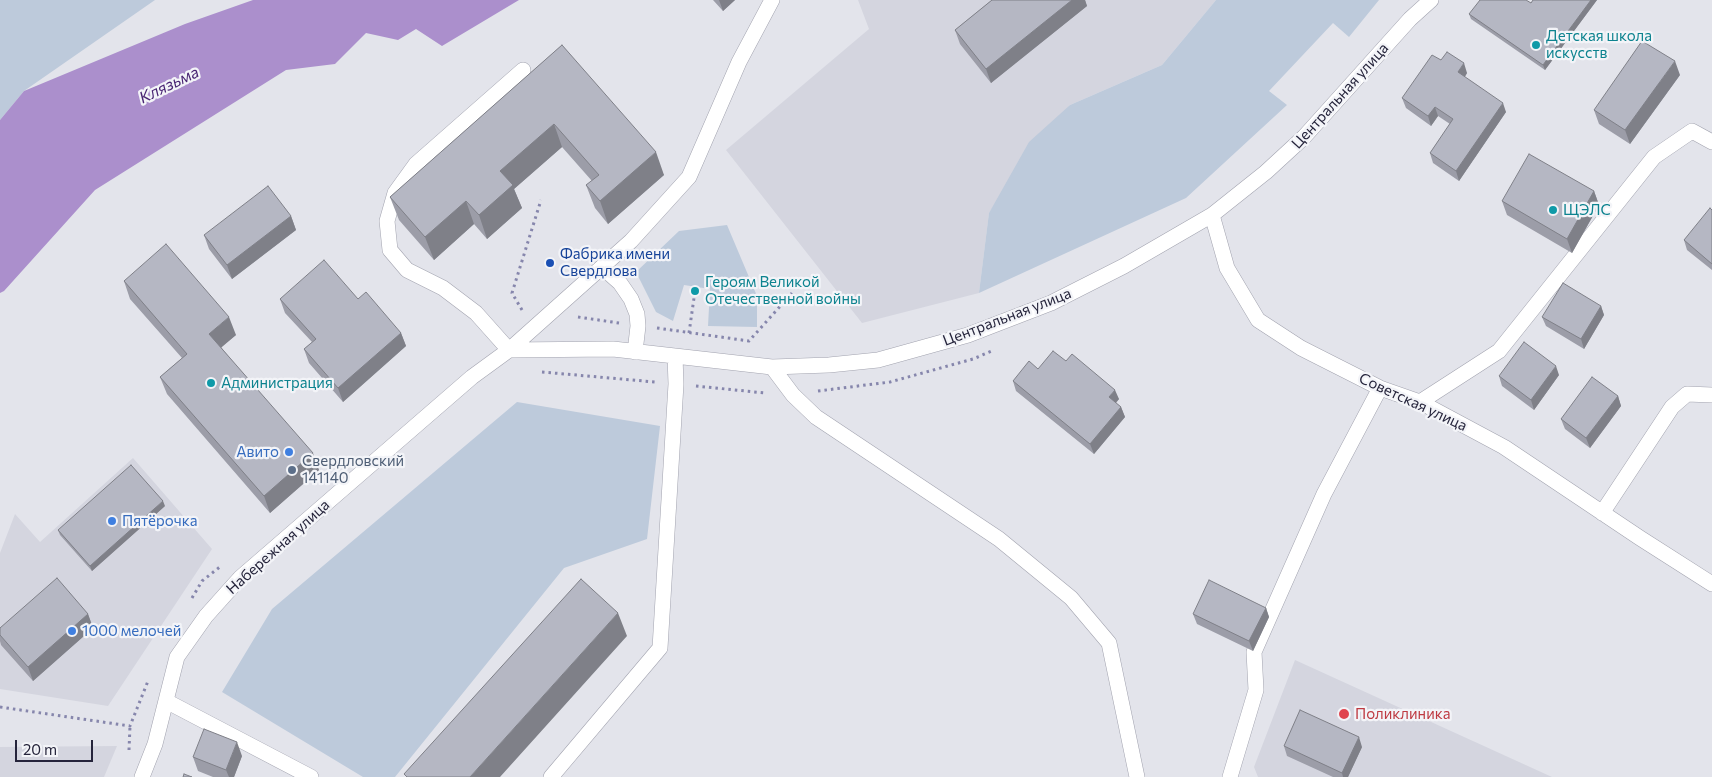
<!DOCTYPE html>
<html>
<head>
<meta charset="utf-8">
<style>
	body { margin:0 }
	#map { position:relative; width:1712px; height:777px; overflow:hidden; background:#e3e4eb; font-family:Commissioner,sans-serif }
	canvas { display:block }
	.scale { position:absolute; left:15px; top:740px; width:78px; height:22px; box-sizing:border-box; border:2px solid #25243b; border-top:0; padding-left:6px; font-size:15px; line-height:18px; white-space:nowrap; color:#25243b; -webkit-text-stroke:4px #f3f4f8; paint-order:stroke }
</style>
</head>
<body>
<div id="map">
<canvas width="1712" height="777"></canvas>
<div class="scale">20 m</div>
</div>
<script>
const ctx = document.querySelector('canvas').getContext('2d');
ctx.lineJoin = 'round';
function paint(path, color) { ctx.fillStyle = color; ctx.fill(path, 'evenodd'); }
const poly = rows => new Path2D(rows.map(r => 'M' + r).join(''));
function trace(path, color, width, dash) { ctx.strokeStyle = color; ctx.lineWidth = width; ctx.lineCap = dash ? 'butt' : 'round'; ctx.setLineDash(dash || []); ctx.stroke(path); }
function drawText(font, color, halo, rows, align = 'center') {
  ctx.font = font + ' Commissioner,sans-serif'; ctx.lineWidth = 4.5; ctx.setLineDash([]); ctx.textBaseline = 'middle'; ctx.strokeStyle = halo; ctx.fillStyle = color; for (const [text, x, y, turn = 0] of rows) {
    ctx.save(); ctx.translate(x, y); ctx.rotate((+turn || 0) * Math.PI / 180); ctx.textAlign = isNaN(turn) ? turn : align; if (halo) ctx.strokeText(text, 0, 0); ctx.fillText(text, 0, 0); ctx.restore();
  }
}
paint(poly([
	[858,0,1216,0,1162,65,1070,105,989,213,979,293,862,323,726,150,869,29],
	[133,458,212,549,108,706,0,689,0,553,15,514,40,542],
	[1295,660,1552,777,1258,777,1254,767],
	[117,746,104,777,0,777,0,747]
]), '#d4d5df');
paint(poly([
	[0,0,155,0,24,91,0,120],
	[1216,0,1379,0,1349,37,1333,23,1269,91,1287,105,1186,198,979,293,989,213,1029,142,1070,105,1162,65],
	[727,225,757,296,757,327,708,326,710,289,684,285,673,321,656,312,636,272,679,231],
	[517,402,660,426,647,539,564,568,395,777,363,777,222,692,272,609]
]), '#bdcadb');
paint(poly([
	[253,0,519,0,442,46,416,29,398,40,366,33,335,64,286,70,95,190,4,291,0,293,0,120,24,91,185,24]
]), '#ab8fcc');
const minor = poly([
	[1212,215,1227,268,1258,320,1301,348,1380,388,1420,402,1504,447,1640,538,1712,584],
	[602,267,620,283,631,299,637,314,638,326,635,352],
	[509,350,613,349,772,367,829,365,878,360,968,335,1051,303,1124,266,1212,215,1266,172,1304,137,1410,19,1431,0],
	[509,350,476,313,443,288,407,270,390,250,387,221,395,193,416,164,523,70],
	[772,367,793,395,816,417,999,539,1071,598,1109,643,1137,777],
	[1420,402,1499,351,1654,157,1692,131,1712,142],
	[1602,513,1672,407,1687,394,1712,395],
	[166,701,311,777],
	[142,777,155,744,177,657,206,616,240,578,472,377,509,350,631,241,689,177,739,62,772,0],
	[551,777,660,648,676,384,675,356],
	[1230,777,1256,690,1254,652,1324,494,1380,388]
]);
trace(minor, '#a2a3af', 16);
trace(poly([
	[522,310,512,293,541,200],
	[578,317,619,323],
	[657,328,749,341,792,293],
	[689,333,695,291],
	[542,372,655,382],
	[696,386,765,393],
	[818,391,890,382,973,359,994,350],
	[192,598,202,581,221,566],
	[0,707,130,726,148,681],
	[129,750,130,726]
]), '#8686ac', 3, [2.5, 4]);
trace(minor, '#fff', 15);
paint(poly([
	[713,0,735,0,723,11],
	[992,0,1085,0,1087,6,991,83,960,44,955,30],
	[1533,0,1597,0,1545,70,1471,19,1469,14,1531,3],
	[562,45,664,175,608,224,595,208,586,185,592,181,562,147,514,189,522,208,487,239,474,224,434,260,399,220,390,197],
	[1441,60,1467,73,1465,77,1506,112,1459,181,1433,163,1430,153,1450,124,1438,116,1431,126,1406,108,1402,98],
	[1680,75,1630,144,1599,124,1594,110],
	[1594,191,1599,205,1572,253,1507,215,1502,201],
	[1712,210,1712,270,1687,250,1684,240],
	[291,216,296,230,232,279,209,249,204,235],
	[124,281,236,335,221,347,319,470,270,513,167,394,160,377,182,358,130,299],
	[280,299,358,299,401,333,406,346,343,402,309,363,304,349,312,342,285,313],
	[1601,306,1604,315,1584,349,1546,326,1542,317],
	[1066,361,1119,399,1116,403,1121,407,1125,417,1094,454,1016,391,1013,381,1038,369],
	[1559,375,1534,410,1502,386,1499,376],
	[1618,396,1621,406,1590,448,1565,429,1561,419],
	[165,506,92,571,60,535,58,530],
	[1266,608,1269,617,1253,651,1197,624,1193,614],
	[88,614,93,628,33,681,1,645,0,641,0,628],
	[1284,746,1362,747,1348,777,1333,777,1287,756],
	[242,756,234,777,213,777,198,771,193,757]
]), '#9c9da8');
paint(poly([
	[719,0,735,0,723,11],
	[1072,0,1085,0,1087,6,991,83,986,69],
	[1591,0,1597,0,1545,70,1543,65],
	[1675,61,1680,75,1630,144,1625,130],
	[1464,63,1467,73,1461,82,1458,72],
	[1503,103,1506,112,1459,181,1456,171],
	[1435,107,1438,116,1431,126,1428,116],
	[554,124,562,147,514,189,522,208,487,239,479,215,500,171],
	[656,152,664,175,608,224,600,201],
	[1594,191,1599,205,1572,253,1567,239],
	[466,201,474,224,434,260,425,237],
	[291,216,296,230,232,279,227,265],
	[1601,306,1604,315,1584,349,1581,339],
	[229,317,236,335,216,352,209,334],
	[401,333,406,346,343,402,338,388],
	[1556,366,1559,375,1534,410,1531,400],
	[1115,390,1119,399,1112,407,1109,397],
	[1618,396,1621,406,1590,448,1586,438],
	[1121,407,1125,417,1094,454,1090,444],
	[313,453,319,470,270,513,264,496],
	[163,501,165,506,92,571,90,566],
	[1266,608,1269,617,1253,651,1249,641],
	[618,613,627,636,500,777,470,777],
	[88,614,93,628,33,681,28,667],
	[1359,737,1362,747,1348,777,1343,777,1342,773],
	[237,742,242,756,234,777,229,777,226,770]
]), '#7f8088');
const building = poly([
	[992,0,1072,0,986,69,955,30,992,0],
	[1480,0,1526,0,1531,3,1533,0,1591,0,1543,65,1469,14,1480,0],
	[1642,41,1675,61,1625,130,1594,110,1642,41],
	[562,45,656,152,600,201,586,185,599,175,554,124,500,171,513,185,479,215,466,201,425,237,390,197,562,45],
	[1447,52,1464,63,1458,72,1503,103,1456,171,1430,153,1453,119,1435,107,1428,116,1402,98,1432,55,1441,60,1447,52],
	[1529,154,1594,191,1567,239,1502,201,1529,154],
	[268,186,291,216,227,265,204,235,268,186],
	[1710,208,1712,210,1712,264,1684,240,1710,208],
	[166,244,229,317,209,334,313,453,264,496,160,377,187,354,124,281,166,244],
	[324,260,358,299,366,292,401,333,338,388,304,349,316,339,280,299,324,260],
	[1563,283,1601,306,1581,339,1542,317,1563,283],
	[1524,342,1556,366,1531,400,1499,376,1524,342],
	[1053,351,1066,361,1072,354,1115,390,1109,397,1121,407,1090,444,1013,381,1029,361,1038,369,1053,351],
	[1592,377,1618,396,1586,438,1561,419,1592,377],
	[131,465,163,501,90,566,58,530,131,465],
	[57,578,88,614,28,667,0,635,0,628,57,578],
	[581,579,618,613,470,777,407,777,404,774,581,579],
	[1209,580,1266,608,1249,641,1193,614,1209,580],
	[1300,710,1359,737,1342,773,1284,746,1300,710],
	[204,729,237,742,226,770,193,757,204,729],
	[184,774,192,777,183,777,184,774]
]);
paint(building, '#b5b7c3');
trace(building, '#7f8088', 1);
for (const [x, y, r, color] of [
	[1536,45,5,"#0f9aa8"],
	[1553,210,5,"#0f9aa8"],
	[550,263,5,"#1a4fb4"],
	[695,291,5,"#0f9aa8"],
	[211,383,5,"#0f9aa8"],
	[289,452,5,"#3f7fe0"],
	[292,470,5,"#5c6f8a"],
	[112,521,5,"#3f7fe0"],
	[72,631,5,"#3f7fe0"],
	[1344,714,6,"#e0444e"]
]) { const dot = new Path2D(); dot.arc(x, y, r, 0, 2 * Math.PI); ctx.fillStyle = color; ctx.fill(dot); trace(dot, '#f3f4f8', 2); }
drawText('15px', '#0d838f', '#f3f4f8', [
	["Детская школа",1546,36],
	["искусств",1546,53],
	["ЩЭЛС",1563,210],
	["Героям Великой",705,282],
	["Отечественной войны",705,299],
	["Администрация",221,383]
], 'left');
drawText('15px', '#25243b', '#f3f4f8', [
	["Центральная улица",1340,96,-48],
	["Центральная улица",1007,317,-21],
	["Советская улица",1413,402,25],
	["Набережная улица",278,547,-42]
]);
drawText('15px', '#164399', '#f3f4f8', [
	["Фабрика имени",560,254],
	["Свердлова",560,271]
], 'left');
drawText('15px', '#366cbe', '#f3f4f8', [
	["Авито",279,452,"right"],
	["Пятёрочка",122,521],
	["1000 мелочей",82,631]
], 'left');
drawText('15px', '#4e5e75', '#f3f4f8', [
	["Свердловский",302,461],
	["141140",302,478]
], 'left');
drawText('15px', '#be3a42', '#f3f4f8', [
	["Поликлиника",1355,714]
], 'left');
drawText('italic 16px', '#482372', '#f3f4f8', [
	["Клязьма",169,85,-26]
]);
</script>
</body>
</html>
